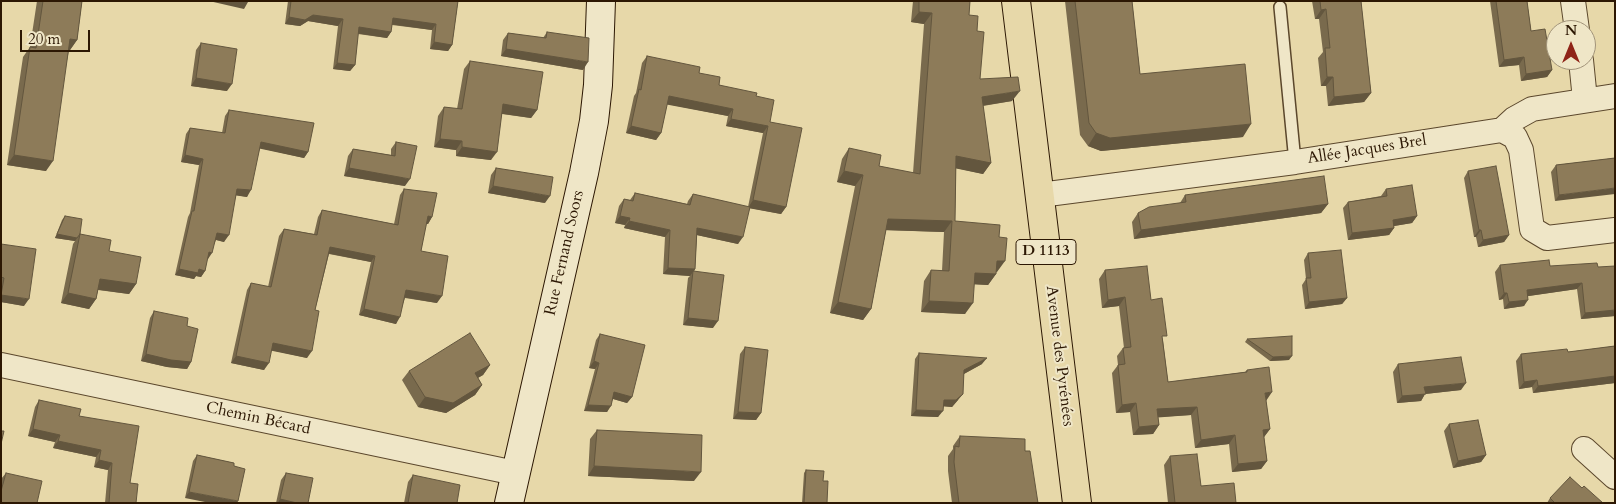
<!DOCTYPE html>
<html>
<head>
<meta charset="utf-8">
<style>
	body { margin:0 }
	#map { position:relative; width:1616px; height:504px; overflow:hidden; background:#e7d8a9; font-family:Cardo,serif }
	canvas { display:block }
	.frame { position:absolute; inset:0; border:2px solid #2c1703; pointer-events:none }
	.north { position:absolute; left:1546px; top:20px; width:50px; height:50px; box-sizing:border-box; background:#efe6c7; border:1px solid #a19379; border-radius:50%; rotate:0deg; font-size:14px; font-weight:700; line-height:20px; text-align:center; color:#2c1703 }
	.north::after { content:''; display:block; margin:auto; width:18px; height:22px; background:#8f2418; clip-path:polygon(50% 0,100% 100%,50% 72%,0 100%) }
	.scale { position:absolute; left:20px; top:30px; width:70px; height:22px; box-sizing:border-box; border:2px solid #2c1703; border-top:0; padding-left:6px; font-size:15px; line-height:18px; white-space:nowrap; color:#2c1703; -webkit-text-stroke:4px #efe6c7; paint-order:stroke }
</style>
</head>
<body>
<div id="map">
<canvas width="1616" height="504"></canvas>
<div class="frame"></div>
<div class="north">N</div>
<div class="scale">20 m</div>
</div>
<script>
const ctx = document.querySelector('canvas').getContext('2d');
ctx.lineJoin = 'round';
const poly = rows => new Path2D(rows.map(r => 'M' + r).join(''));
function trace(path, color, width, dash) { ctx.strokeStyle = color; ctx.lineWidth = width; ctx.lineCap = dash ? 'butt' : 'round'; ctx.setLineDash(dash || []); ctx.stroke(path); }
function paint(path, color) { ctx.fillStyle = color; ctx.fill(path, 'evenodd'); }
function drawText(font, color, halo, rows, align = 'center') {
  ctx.font = font + ' Cardo,serif'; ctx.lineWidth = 4; ctx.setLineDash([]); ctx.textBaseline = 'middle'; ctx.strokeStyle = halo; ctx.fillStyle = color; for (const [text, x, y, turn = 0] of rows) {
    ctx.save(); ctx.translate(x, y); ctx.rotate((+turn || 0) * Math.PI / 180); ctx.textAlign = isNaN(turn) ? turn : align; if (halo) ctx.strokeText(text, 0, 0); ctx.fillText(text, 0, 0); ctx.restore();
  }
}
const lane = poly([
	[1280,7,1295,162]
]);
const street = poly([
	[1573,1,1577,30],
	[1581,60,1585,100],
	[1502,130,1514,119,1532,109,1615,96],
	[1040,195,1295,162,1502,130,1515,137,1521,150,1532,229,1547,238,1615,230],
	[1,365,515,473],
	[1584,449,1615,477]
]);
const secondary = poly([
	[509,503,584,173,594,121,598,85,601,1]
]);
const primary = poly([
	[1016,1,1077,503]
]);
trace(lane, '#5b472c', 14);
trace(street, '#5b472c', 26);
trace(secondary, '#2c1703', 30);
trace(primary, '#2c1703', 30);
trace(lane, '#efe6c7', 11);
trace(street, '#efe6c7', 24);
trace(secondary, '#efe6c7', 28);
trace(primary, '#e7d8a9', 28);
paint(poly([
	[37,1,82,1,77,40,70,50,69,50,46,171,7,165,23,57,30,47],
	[288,1,458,1,452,45,448,51,430,49,432,30,392,25,391,32,387,38,358,34,355,65,350,71,333,69,338,26,308,21,300,26,285,24],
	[913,1,970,1,969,15,977,31,980,79,1012,101,983,106,991,163,983,174,956,168,955,221,997,272,996,272,996,274,988,285,974,284,965,314,921,312,924,281,931,270,942,271,944,232,886,230,871,309,863,320,830,313,855,186,837,182,842,159,849,148,879,166,913,173,924,24,911,22],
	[1065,1,1132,1,1140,74,1243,137,1101,151,1088,146,1080,135],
	[1312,1,1361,1,1371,93,1364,102,1328,106,1326,86,1321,86,1318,58,1323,52,1319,19,1315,19],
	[1490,1,1527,1,1531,31,1552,70,1547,77,1521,81,1519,65,1499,67],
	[547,32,583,70,501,56,503,40,508,33,543,38],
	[201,43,227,91,191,86,196,50],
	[647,56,699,73,719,85,756,96,770,122,786,207,781,214,750,208,738,244,697,235,695,269,694,272,713,328,683,325,688,278,690,276,663,274,665,237,624,228,625,225,615,223,619,206,624,199,630,200,635,193,687,204,688,201,693,194,748,207,763,133,726,126,728,116,667,104,661,133,656,140,626,133,634,96,636,93,642,63],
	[470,61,537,110,531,118,502,114,491,160,456,156,456,150,434,147,438,116,444,107,457,109,464,69],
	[229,110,308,152,304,158,260,148,247,197,236,195,224,242,216,240,207,259,205,271,201,277,196,276,194,279,175,275,188,217,190,213,199,165,181,162,186,134,190,128,222,133,225,116],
	[396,142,405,186,344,176,348,156,353,149,391,155,391,149],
	[1615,158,1555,201,1551,172,1556,165],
	[496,168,545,203,488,193,491,175],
	[1468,171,1509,235,1504,242,1478,247,1476,237,1474,237,1464,178],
	[404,189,432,217,428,224,426,224,421,251,437,303,405,298,396,324,359,315,371,262,329,254,315,310,307,358,271,350,264,370,231,363,247,290,251,283,268,287,279,236,284,229,314,234,318,217,322,210,394,224,400,195],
	[1386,189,1417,216,1412,223,1394,226,1394,228,1389,235,1348,240,1343,208,1348,202,1381,196],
	[1185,195,1328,204,1321,213,1134,239,1132,222,1138,213,1180,203],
	[65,216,80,234,109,251,136,284,129,294,98,290,96,299,89,309,61,303,73,244,75,241,55,238,62,220],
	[1,244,24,306,1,302],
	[1308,253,1347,298,1342,304,1305,309,1302,285,1306,279,1304,260],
	[1500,265,1598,267,1615,316,1581,319,1577,289,1528,296,1524,306,1504,309,1503,299,1499,300,1495,272],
	[1105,270,1151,300,1163,341,1168,382,1245,372,1247,370,1266,401,1270,429,1264,437,1267,461,1261,469,1232,472,1229,444,1195,448,1191,415,1158,417,1159,425,1153,434,1133,435,1130,412,1116,413,1112,373,1118,365,1117,356,1123,348,1124,348,1119,306,1102,308,1099,279],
	[154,311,187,326,191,362,187,369,167,367,141,361,150,318],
	[600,334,632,397,627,403,613,399,607,412,584,411,595,369,589,368,596,340],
	[1247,339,1289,360,1270,361,1245,342],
	[1615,346,1615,383,1533,393,1532,387,1519,389,1516,361,1521,354,1568,352],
	[745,347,761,413,756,420,733,419,740,354],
	[919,353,982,364,964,374,958,400,952,407,943,406,938,417,911,416,915,359],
	[1398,364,1461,390,1425,394,1421,401,1397,403,1393,372],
	[490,365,483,375,478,378,482,385,475,395,446,413,418,407,402,380,409,371],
	[39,400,79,416,130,483,136,503,105,503,108,470,94,467,96,457,53,448,55,442,28,436,35,407],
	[1449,424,1486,455,1481,462,1453,468,1444,431],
	[597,430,694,481,588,476,590,439],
	[960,436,1025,451,1038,503,952,503,948,471,948,456,953,449,953,446],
	[197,455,234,463,185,498,193,461],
	[1170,456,1201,486,1236,503,1168,503,1164,465],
	[806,470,823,481,827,503,802,503,804,473],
	[6,473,1,503,1,479],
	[286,473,308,503,276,503,281,480],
	[413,475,457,503,404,503,408,482],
	[1582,488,1603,503,1547,503,1550,498]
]), '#796a4d');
paint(poly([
	[209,1,243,1,248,2,244,9],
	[1326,9,1319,19,1315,19,1321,10],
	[919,12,932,13,924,24,911,22],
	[313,15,343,19,338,26,308,21,300,26,285,24,289,17],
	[393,18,436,24,432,30,389,24],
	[359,27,391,32,387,38,355,33],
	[70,39,77,40,70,50,63,49],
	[434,42,452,45,448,51,430,49],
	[506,49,588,62,583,70,501,56],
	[1524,57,1519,65,1499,67,1504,60],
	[337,63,355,65,350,71,333,69],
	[1552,70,1547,77,1521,81,1526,74],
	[1327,77,1333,77,1326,86,1321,86],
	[196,78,232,84,227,91,191,86],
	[1020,91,1012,101,974,107,982,97],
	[1371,93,1364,102,1328,106,1334,97],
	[669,96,733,109,728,116,664,104],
	[503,104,537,110,531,118,497,113],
	[731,119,768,126,763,133,726,126],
	[1251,124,1243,137,1101,151,1088,146,1096,133],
	[631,126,661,133,656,140,626,133],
	[440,139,462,141,456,150,434,147],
	[261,142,308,152,304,158,257,148],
	[462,147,497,152,491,160,456,156],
	[14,155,53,161,46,171,7,165],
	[185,155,203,159,199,165,181,162],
	[956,156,991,163,983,174,949,167],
	[349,168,410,179,405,186,344,176],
	[844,171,863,175,855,186,837,182],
	[493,186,550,196,545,203,488,193],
	[1615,188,1615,194,1555,201,1559,195],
	[237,189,251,190,247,197,233,195],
	[753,200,786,207,781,214,748,208],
	[1328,204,1321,213,1134,239,1141,230],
	[428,216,432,217,428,224,423,223],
	[620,216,630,218,625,225,615,223],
	[1417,216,1412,223,1388,227,1393,220],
	[888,219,952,221,944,232,881,230],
	[629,221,670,230,665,237,624,228],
	[697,228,743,237,738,244,692,234],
	[1394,228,1389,235,1348,240,1352,233],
	[1479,230,1481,230,1476,237,1474,237],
	[217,233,229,235,224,242,213,239],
	[57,234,77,238,75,241,55,238],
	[1509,235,1504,242,1478,247,1483,240],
	[330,247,375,256,371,262,326,253],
	[209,252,212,253,208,259,205,259],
	[997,261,1005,261,997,272,989,271],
	[668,268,695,269,690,276,663,274],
	[179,269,199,269,205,271,201,277,196,276,194,279,175,275],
	[975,273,996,274,988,285,967,284],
	[100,279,136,284,129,294,93,289],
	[1582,283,1577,289,1522,297,1527,290],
	[406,290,442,296,437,303,402,297],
	[68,293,96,299,89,309,61,303],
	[1504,293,1507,293,1503,299,1499,300],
	[1,295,29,299,24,306,1,302],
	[1125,297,1119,306,1102,308,1108,300],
	[1347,298,1342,304,1305,309,1309,302],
	[1528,300,1524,306,1504,309,1509,302],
	[929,301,973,303,965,314,921,312],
	[838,302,871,309,863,320,830,313],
	[364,309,400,317,396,324,359,315],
	[1615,310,1615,316,1581,319,1585,313],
	[688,318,718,321,713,328,683,325],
	[273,343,312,351,307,358,268,350],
	[146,354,191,362,187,369,167,367,141,361],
	[236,356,269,363,264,370,231,363],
	[1292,356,1289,360,1270,361,1273,357],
	[987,358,982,364,960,376,964,370],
	[594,361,599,363,595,369,589,368],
	[490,365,483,375,468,383,475,373],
	[1615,376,1615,383,1533,393,1538,386],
	[1537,380,1532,387,1519,389,1524,382],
	[1466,383,1461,390,1425,394,1421,401,1397,403,1402,396,1424,387],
	[482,385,475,395,446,413,418,407,425,397],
	[614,392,632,397,627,403,610,398],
	[1272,392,1266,401,1265,393],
	[963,394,958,400,952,407,939,406,944,400],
	[1136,403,1130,412,1116,413,1122,405],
	[588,405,611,406,607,412,584,411],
	[1197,407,1191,415,1151,418,1157,409],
	[916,410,943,411,938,417,911,416],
	[738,412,761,413,756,420,733,419],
	[1159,425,1153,434,1133,435,1139,427],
	[33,429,60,435,55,442,28,436],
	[1270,429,1264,437,1263,430],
	[1235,435,1229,444,1195,448,1201,440],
	[58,441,101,450,96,457,53,448],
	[1486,455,1481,462,1453,468,1458,461],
	[99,460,112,463,108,470,94,467],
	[1267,461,1261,469,1232,472,1238,464],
	[594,466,701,472,694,481,588,476],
	[189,492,238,501,237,503,210,503,185,498],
	[280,499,297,503,278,503]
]), '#63563e');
const building = poly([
	[43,1,82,1,77,40,70,39,53,161,14,155,30,47,36,48,43,1],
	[291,1,458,1,452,45,434,42,436,24,393,18,391,32,359,27,355,65,337,63,343,19,313,15,305,20,289,17,291,1],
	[919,1,970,1,969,15,978,16,977,31,984,32,980,79,1018,77,1020,91,982,97,991,163,956,156,955,221,1000,225,999,237,1007,238,1005,261,997,261,996,274,975,273,973,303,929,301,931,270,949,271,952,221,888,219,871,309,838,302,863,175,844,171,849,148,881,155,879,166,920,174,932,13,919,12,919,1],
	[1075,1,1132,1,1140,74,1245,64,1251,124,1110,138,1096,133,1089,123,1075,1],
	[1320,1,1361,1,1371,93,1334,97,1333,77,1327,77,1325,48,1330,48,1326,9,1321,10,1320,1],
	[1496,1,1527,1,1531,31,1545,29,1552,70,1526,74,1524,57,1504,60,1496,1],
	[547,32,589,38,588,62,506,49,508,33,546,38,547,32],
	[201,43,237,49,232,84,196,78,201,43],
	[647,56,700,67,699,73,720,77,719,85,757,93,756,96,774,100,770,122,802,128,786,207,753,200,768,126,731,119,733,109,669,96,661,133,631,126,639,89,641,90,647,56],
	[470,61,543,72,537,110,503,104,497,152,462,147,462,141,440,139,444,107,462,109,470,61],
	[229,110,314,123,308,152,261,142,251,190,237,189,229,235,217,233,212,253,209,252,205,271,199,269,198,273,179,269,192,211,194,211,203,159,185,155,190,128,225,133,229,110],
	[396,142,417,146,410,179,349,168,353,149,395,156,396,142],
	[1615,158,1615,188,1559,195,1556,165,1615,158],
	[1496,166,1509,235,1483,240,1481,230,1479,230,1468,171,1496,166],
	[496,168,553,177,550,196,493,186,496,168],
	[1324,176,1328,204,1141,230,1138,213,1149,207,1186,202,1185,195,1324,176],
	[1412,185,1417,216,1393,220,1394,228,1352,233,1348,202,1387,196,1386,189,1412,185],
	[404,189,437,193,432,217,428,216,421,251,448,256,442,296,406,290,400,317,364,309,375,256,330,247,315,310,319,311,312,351,273,343,269,363,236,356,251,283,271,287,284,229,317,235,322,210,398,225,404,189],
	[635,193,690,205,693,194,750,207,743,237,697,228,695,269,668,268,670,230,629,221,630,218,620,216,624,199,633,201,635,193],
	[65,216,82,219,80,234,77,238,57,234,65,216],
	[80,234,111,240,109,251,141,257,136,284,100,279,96,299,68,293,80,234],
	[1,244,36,249,29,299,1,295,4,278,1,277,1,244],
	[1341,250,1347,298,1309,302,1306,278,1311,278,1308,253,1341,250],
	[1549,260,1550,266,1597,263,1598,267,1615,266,1615,310,1585,313,1582,283,1527,290,1528,300,1509,302,1507,293,1504,293,1500,265,1549,260],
	[1147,266,1151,300,1162,298,1167,336,1162,336,1168,382,1247,372,1247,370,1269,367,1272,392,1265,393,1270,429,1263,430,1267,461,1238,464,1235,435,1201,440,1197,407,1157,409,1159,425,1139,427,1136,403,1122,405,1118,365,1125,364,1123,348,1131,347,1125,297,1108,300,1105,270,1147,266],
	[693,271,724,275,718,321,688,318,693,271],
	[154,311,188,318,187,326,198,329,191,362,171,360,146,354,154,311],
	[470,333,490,365,475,373,482,385,453,403,425,397,409,371,470,333],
	[600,334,645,345,632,397,614,392,611,406,588,405,599,363,594,361,600,334],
	[1292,336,1292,356,1273,357,1247,339,1292,336],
	[1615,346,1615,376,1538,386,1537,380,1524,382,1521,354,1567,349,1568,352,1615,346],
	[745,347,768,350,761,413,738,412,745,347],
	[919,353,987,358,964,370,963,394,956,400,944,400,943,411,916,410,919,353],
	[1461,357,1466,383,1424,387,1426,394,1402,396,1398,364,1461,357],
	[39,400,81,409,79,416,139,426,130,483,138,484,136,503,109,503,112,463,99,460,101,450,58,441,60,435,33,429,39,400],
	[1478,420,1486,455,1458,461,1449,424,1478,420],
	[597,430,702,435,701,472,594,466,597,430],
	[1,431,4,431,1,444,1,431],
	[960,436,1025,439,1025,451,1030,451,1038,503,959,503,954,462,955,446,959,447,960,436],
	[1197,454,1201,486,1234,483,1236,503,1175,503,1170,456,1197,454],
	[197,455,234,463,234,466,245,469,238,501,189,492,197,455],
	[806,470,824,471,823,481,828,481,827,503,804,503,806,470],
	[6,473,42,481,37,503,1,503,1,491,6,473],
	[286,473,313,478,308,503,297,503,280,499,286,473],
	[413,475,460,485,457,503,408,503,413,475],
	[1570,477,1582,488,1584,486,1603,503,1555,503,1550,498,1570,477]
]);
paint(building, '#8d7b59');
trace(building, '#63563e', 1);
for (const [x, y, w] of [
	[1046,252,60]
]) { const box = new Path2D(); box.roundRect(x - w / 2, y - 12.5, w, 25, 4); ctx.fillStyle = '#efe6c7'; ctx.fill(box); trace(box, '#2c1703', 1); }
drawText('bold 15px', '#2c1703', null, [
	["D 1113",1046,252]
]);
drawText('16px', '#2c1703', '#efe6c7', [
	["Allée Jacques Brel",1367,150,-9],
	["Rue Fernand Soors",565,253,-77],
	["Avenue des Pyrénées",1059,356,83],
	["Chemin Bécard",258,419,12]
]);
</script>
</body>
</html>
